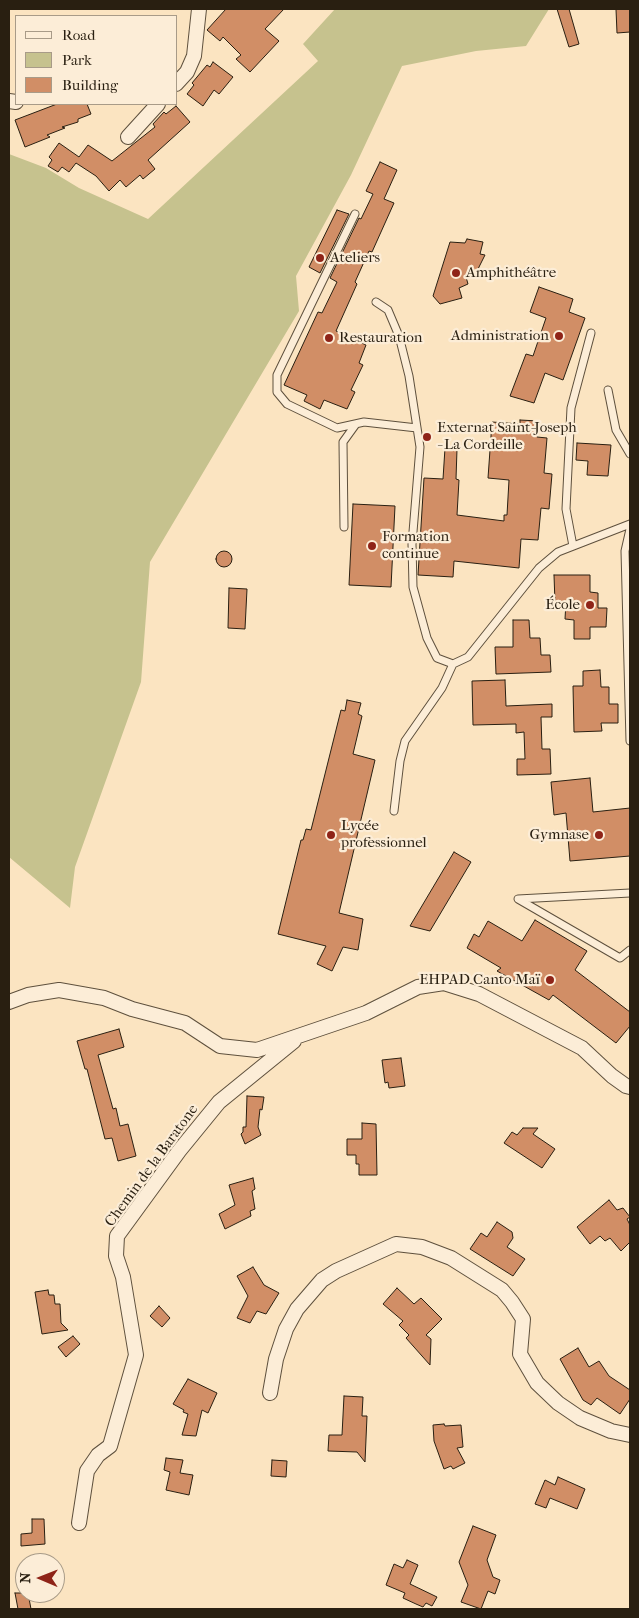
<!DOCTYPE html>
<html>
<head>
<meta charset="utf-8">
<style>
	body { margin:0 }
	#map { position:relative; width:639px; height:1618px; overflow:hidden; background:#fbe4c1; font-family:"IM FELL French Canon",serif }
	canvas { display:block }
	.frame { position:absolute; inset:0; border:10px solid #291f11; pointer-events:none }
	.legend { position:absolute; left:15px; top:15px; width:162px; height:90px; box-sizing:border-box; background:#fcedd7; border:1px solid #a89b88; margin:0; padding:6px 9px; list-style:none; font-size:15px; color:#291f11 }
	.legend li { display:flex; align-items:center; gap:10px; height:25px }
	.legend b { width:25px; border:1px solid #a89b88 }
	.north { position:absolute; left:15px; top:1553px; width:50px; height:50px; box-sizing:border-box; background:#fcedd7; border:1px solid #a89b88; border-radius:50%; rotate:271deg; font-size:14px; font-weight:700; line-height:20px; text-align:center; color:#291f11 }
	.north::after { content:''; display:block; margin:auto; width:18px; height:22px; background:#8f2418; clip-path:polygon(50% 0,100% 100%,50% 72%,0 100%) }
</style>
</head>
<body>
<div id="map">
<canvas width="639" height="1618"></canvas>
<div class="frame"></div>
<ul class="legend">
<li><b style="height:6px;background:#fcedd7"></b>Road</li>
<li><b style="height:14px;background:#c6c28e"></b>Park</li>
<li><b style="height:14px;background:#d18e66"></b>Building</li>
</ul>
<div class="north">N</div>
</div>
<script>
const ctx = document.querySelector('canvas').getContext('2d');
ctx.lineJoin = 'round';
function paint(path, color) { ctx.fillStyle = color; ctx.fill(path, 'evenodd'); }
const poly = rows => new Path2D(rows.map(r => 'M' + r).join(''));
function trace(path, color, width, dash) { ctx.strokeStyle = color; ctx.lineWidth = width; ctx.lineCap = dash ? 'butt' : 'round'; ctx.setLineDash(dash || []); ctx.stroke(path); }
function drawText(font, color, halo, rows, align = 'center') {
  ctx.font = font + ' "IM FELL French Canon",serif'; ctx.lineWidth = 4.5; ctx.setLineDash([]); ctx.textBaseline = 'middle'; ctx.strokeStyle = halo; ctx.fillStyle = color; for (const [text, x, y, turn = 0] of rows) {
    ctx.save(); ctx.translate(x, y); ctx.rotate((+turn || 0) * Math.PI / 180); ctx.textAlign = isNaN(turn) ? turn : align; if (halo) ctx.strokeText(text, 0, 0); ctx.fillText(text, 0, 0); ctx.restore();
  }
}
paint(poly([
	[335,9,549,9,526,46,476,51,402,66,351,175,296,276,299,311,150,562,141,682,75,867,70,908,9,857,9,154,46,168,79,188,148,219,318,61,303,44]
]), '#c6c28e');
const building = poly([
	[226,9,284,9,265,29,279,41,250,72,236,59,241,55,223,37,220,41,207,30,226,9],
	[557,9,569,9,579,44,569,47,557,9],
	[616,9,630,9,630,32,617,33,616,9],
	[213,62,233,77,219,94,214,90,203,106,187,94,194,85,192,83,207,65,210,67,213,62],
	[57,104,87,104,91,114,78,119,78,122,62,127,65,128,47,135,50,137,25,147,15,120,57,104],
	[176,106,190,122,148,160,155,169,143,179,140,175,126,187,120,180,109,191,96,176,76,163,69,172,62,167,58,172,48,166,52,160,49,157,59,143,79,157,88,145,112,161,155,127,153,124,164,112,166,114,176,106],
	[380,162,397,170,384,199,394,203,372,252,369,251,355,282,357,284,336,331,366,345,359,363,363,365,351,390,355,392,347,409,324,400,320,409,304,401,307,395,284,385,318,312,322,313,337,282,330,278,359,218,361,219,373,194,366,191,380,162],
	[337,210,349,214,320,273,309,267,337,210],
	[467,239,483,242,480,254,485,255,478,269,466,277,468,284,459,288,462,298,440,304,433,296,450,242,465,243,467,239],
	[539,287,573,299,569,312,585,318,563,380,545,373,534,403,510,396,526,354,533,356,546,318,530,312,539,287],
	[520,420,538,421,537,437,547,438,544,473,552,474,549,509,541,508,538,540,521,539,519,568,454,561,453,577,418,575,424,478,443,479,445,448,457,449,456,479,459,480,457,515,504,521,504,515,507,515,509,480,488,478,492,422,520,424,520,420],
	[577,443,611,445,608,476,587,475,588,461,576,460,577,443],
	[353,504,395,506,391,587,349,585,353,504],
	'216 559a8 8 0 1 1 16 0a8 8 0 1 1-16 0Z',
	[554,575,590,575,590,592,598,593,598,608,607,608,606,627,590,627,590,639,574,639,574,620,565,619,566,602,555,603,554,575],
	[229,588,247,589,245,629,228,628,229,588],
	[513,620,529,620,530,638,540,638,541,655,550,655,551,672,496,674,495,647,513,647,513,620],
	[600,670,601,687,609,687,609,704,618,704,618,723,601,723,602,731,574,732,573,686,583,686,583,671,600,670],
	[505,680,506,706,552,704,552,717,541,717,542,749,550,749,551,774,517,775,517,759,525,759,524,732,516,733,516,724,473,725,472,681,505,680],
	[347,700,361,703,358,714,362,716,353,754,375,760,339,913,363,919,358,950,343,947,332,971,317,964,326,946,278,934,301,840,303,840,306,829,311,830,341,710,345,711,347,700],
	[590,778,593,812,630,808,630,856,570,861,566,813,554,815,551,782,590,778],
	[454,852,471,862,430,931,410,926,454,852],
	[535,920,587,951,575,970,630,1012,630,1026,616,1043,553,995,549,1000,497,971,501,968,467,948,474,934,479,937,488,921,522,941,535,920],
	[119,1029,124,1047,98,1055,113,1109,116,1108,120,1126,128,1124,136,1156,118,1161,112,1138,105,1139,87,1069,85,1069,77,1041,119,1029],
	[401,1058,405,1086,389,1088,388,1082,385,1083,382,1060,401,1058],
	[247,1096,264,1097,262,1110,260,1109,258,1127,261,1135,245,1144,241,1134,243,1132,243,1127,246,1127,247,1096],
	[362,1123,376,1124,377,1175,359,1175,359,1164,356,1164,356,1155,347,1155,347,1139,362,1139,362,1123],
	[523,1128,538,1128,533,1134,555,1149,542,1168,504,1143,512,1132,517,1135,523,1128],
	[253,1178,255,1189,252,1191,255,1209,250,1211,251,1216,225,1229,219,1214,235,1205,229,1185,253,1178],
	[609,1200,617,1210,623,1208,630,1217,627,1219,630,1225,630,1242,621,1251,610,1238,605,1241,600,1236,590,1244,577,1227,609,1200],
	[497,1222,512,1232,513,1238,507,1247,525,1259,513,1276,470,1249,481,1233,487,1237,497,1222],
	[253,1267,264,1285,279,1293,266,1314,257,1311,250,1323,237,1318,248,1296,237,1276,253,1267],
	[397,1288,414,1304,421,1298,442,1319,426,1335,431,1339,430,1365,406,1338,409,1335,399,1325,403,1321,383,1304,397,1288],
	[48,1290,49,1295,54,1295,55,1304,60,1304,61,1323,68,1330,42,1334,35,1292,48,1290],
	[159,1306,170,1318,162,1327,150,1316,159,1306],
	[73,1336,80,1344,66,1357,58,1347,73,1336],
	[578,1348,589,1367,599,1361,609,1376,630,1390,630,1399,620,1414,597,1398,591,1405,583,1400,560,1359,578,1348],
	[188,1379,217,1393,208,1413,202,1410,196,1436,182,1435,188,1414,183,1412,184,1410,173,1404,188,1379],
	[344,1396,363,1397,362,1416,367,1416,365,1462,357,1452,328,1451,329,1435,342,1435,344,1396],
	[444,1424,445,1426,461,1425,463,1447,457,1448,465,1463,453,1469,451,1466,444,1469,434,1441,433,1425,444,1424],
	[166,1458,183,1460,180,1473,193,1475,189,1495,166,1490,170,1472,164,1470,166,1458],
	[272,1460,287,1461,286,1477,271,1476,272,1460],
	[558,1477,585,1489,577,1509,550,1498,546,1508,535,1504,545,1480,555,1485,558,1477],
	[32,1519,44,1519,45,1544,21,1546,21,1534,32,1533,32,1519],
	[473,1526,496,1535,487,1560,493,1577,500,1580,495,1594,488,1591,481,1609,461,1602,468,1585,459,1562,473,1526],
	[407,1560,418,1565,410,1584,437,1597,432,1606,426,1603,423,1607,416,1604,403,1598,405,1593,386,1585,394,1564,403,1568,407,1560],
	[15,1593,28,1593,31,1609,18,1609,15,1593]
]);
paint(building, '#d18e66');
trace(building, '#291f11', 1);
const lane = poly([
	[355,214,277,375,277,392,287,404,337,428,364,422,417,428],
	[376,302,388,310,399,336,409,376,420,447,412,544,413,587,427,638,437,658,453,664,468,657,539,568,558,552,630,524],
	[608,390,616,430,630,454],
	[344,527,343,442,356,424],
	[573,546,566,509,571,408,591,333],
	[630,741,625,551,630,529],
	[394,811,400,761,405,741,442,688,453,664],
	[630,893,518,899,620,958,630,950]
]);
const street = poly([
	[176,84,187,72,194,56,199,9],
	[9,101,16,102],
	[128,137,158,104],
	[9,1002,28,995,59,990,104,998,132,1009,185,1023,220,1046,257,1050,366,1013,418,987,444,983,479,994,582,1048,612,1076,626,1086,630,1087],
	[270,1393,276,1359,286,1329,297,1309,322,1280,336,1271,396,1244,422,1247,451,1258,502,1290,512,1302,523,1319,520,1354,537,1383,558,1403,580,1418,611,1431,630,1435],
	[79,1523,87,1471,98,1455,110,1446,136,1355,123,1277,116,1256,117,1236,179,1151,219,1102,294,1041]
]);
trace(lane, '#5e503d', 9);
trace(street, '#5e503d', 16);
trace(lane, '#fcedd7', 7);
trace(street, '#fcedd7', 14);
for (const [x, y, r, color] of [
	[320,258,5,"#8f2418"],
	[456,273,5,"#8f2418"],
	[559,336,5,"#8f2418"],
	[329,338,5,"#8f2418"],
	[427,437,5,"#8f2418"],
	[372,546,5,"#8f2418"],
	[590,605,5,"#8f2418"],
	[331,835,5,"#8f2418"],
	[599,835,5,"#8f2418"],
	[550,980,5,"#8f2418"]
]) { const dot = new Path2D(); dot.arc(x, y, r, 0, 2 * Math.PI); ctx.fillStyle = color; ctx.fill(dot); trace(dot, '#fcedd7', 2); }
drawText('15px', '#291f11', '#fcedd7', [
	["Ateliers",330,258],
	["Amphithéâtre",466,273],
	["Administration",549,336,"right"],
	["Restauration",339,338],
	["Externat Saint-Joseph",437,428],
	["- La Cordeille",437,445],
	["Formation",382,537],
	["continue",382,554],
	["École",580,605,"right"],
	["Lycée",341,826],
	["professionnel",341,843],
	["Gymnase",589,835,"right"],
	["EHPAD Canto Maï",540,980,"right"]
], 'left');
drawText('15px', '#291f11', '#fcedd7', [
	["Chemin de la Baratone",152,1166,-54]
]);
</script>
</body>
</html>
